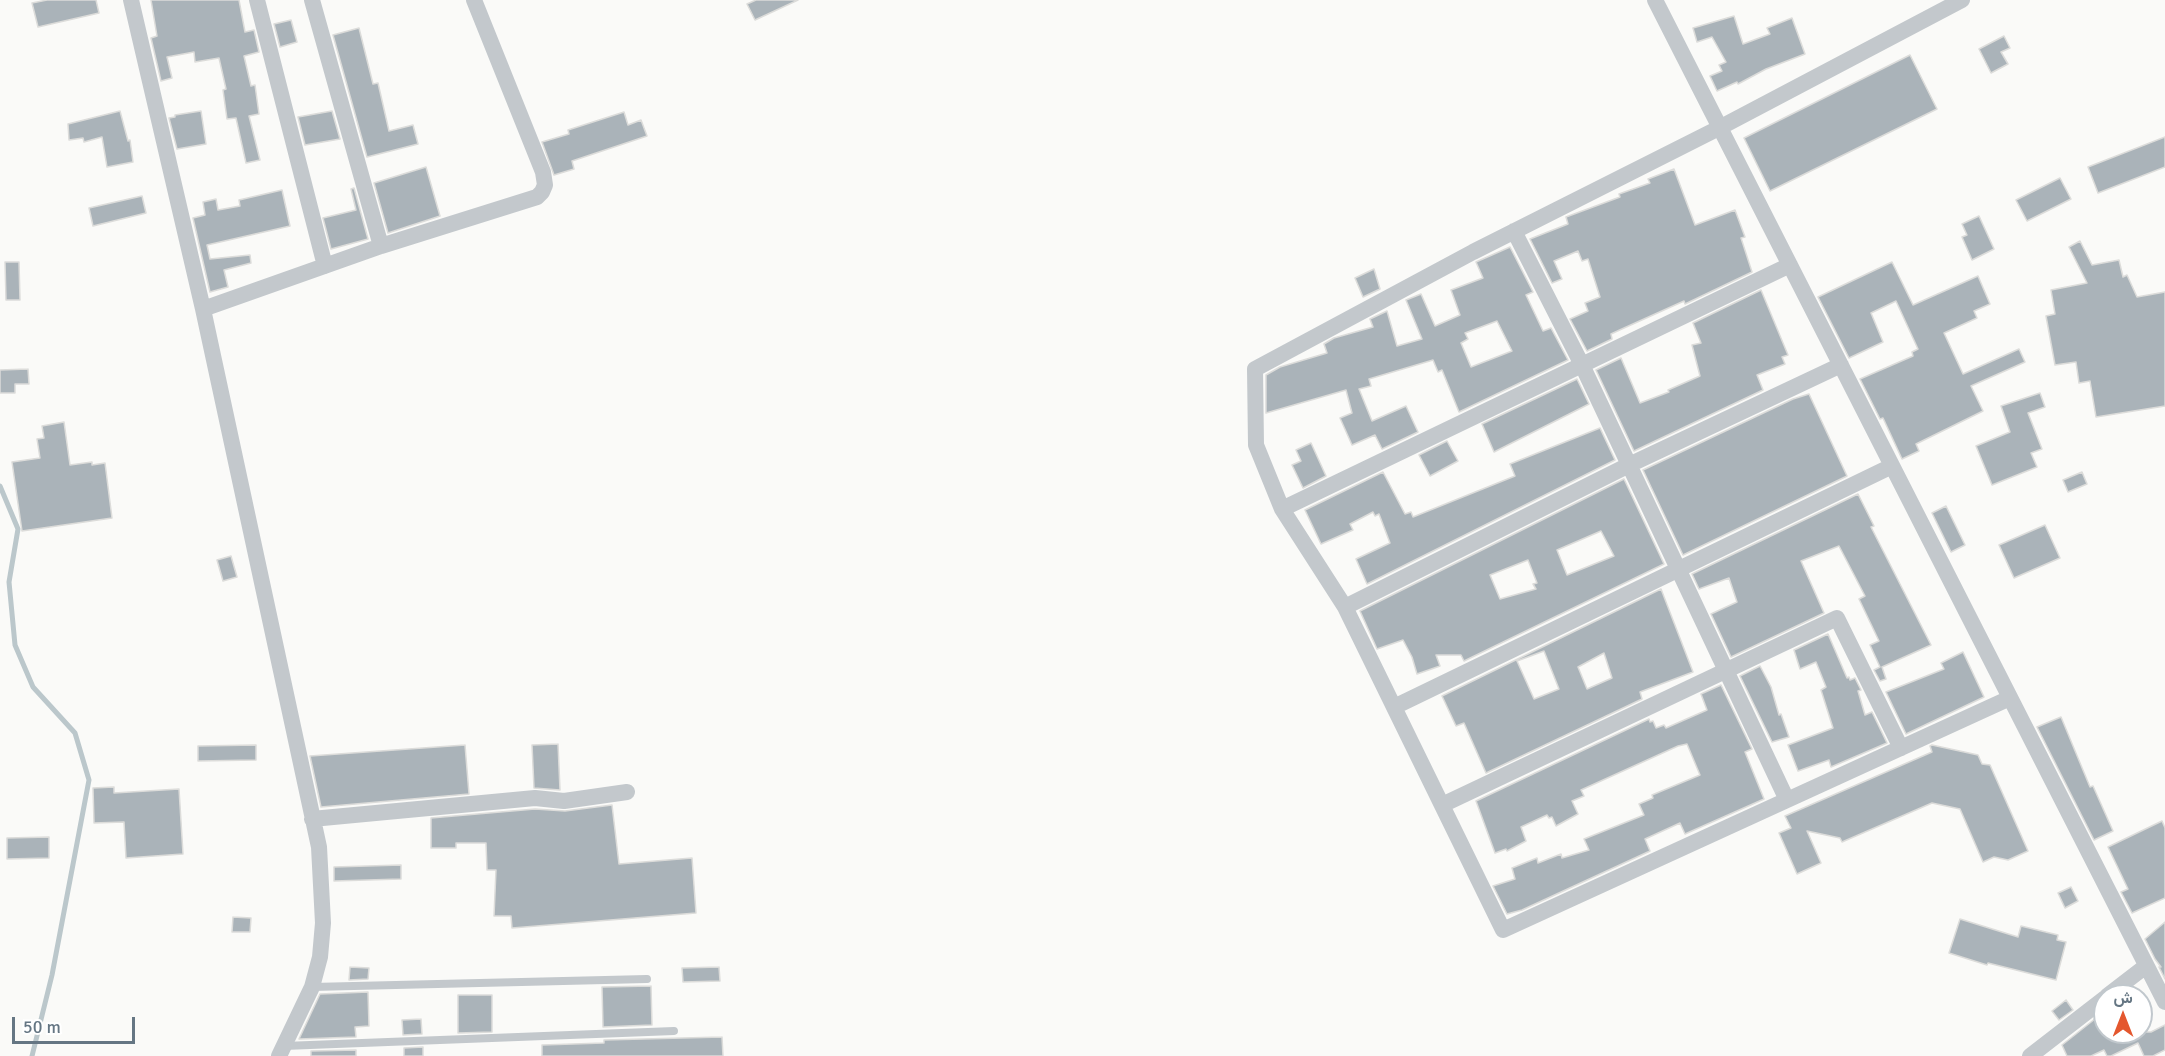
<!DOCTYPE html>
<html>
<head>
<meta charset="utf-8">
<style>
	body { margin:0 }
	#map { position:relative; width:2165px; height:1056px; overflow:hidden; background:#fafaf8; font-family:Signika,Vazirmatn,sans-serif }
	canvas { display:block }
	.north { position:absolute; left:2093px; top:984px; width:60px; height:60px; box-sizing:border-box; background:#fff; border:2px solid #c1c8cd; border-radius:50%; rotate:0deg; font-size:16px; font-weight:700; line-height:24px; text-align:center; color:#657683 }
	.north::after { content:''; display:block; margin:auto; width:21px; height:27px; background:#e4572e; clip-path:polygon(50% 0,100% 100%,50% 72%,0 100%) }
	.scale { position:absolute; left:12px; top:1017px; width:123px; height:27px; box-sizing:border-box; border:3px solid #657683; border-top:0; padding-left:8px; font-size:18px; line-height:21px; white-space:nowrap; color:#657683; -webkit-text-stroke:4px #fff; paint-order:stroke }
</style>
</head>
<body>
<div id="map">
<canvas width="2165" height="1056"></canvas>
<div class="north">ش</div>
<div class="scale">50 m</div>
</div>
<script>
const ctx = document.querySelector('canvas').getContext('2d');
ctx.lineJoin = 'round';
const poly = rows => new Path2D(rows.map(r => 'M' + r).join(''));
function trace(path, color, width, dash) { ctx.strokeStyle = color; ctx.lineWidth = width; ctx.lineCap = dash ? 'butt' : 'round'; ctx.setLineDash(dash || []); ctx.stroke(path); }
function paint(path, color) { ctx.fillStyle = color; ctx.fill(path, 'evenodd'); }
trace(poly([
	[0,486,18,529,9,582,15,645,33,687,75,733,89,780,52,975,32,1056]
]), '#bbc7cb', 5);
const building = poly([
	[47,0,96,0,99,13,38,27,32,3,47,0],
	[151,0,239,0,245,32,254,30,259,52,244,56,251,86,255,85,259,114,249,116,260,160,246,163,236,118,227,119,223,90,226,89,219,58,195,62,194,52,167,57,172,78,161,81,151,38,157,36,151,0],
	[756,0,798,0,755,20,747,4,756,0],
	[1734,16,1743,44,1770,34,1767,28,1792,18,1805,54,1766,69,1738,84,1737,82,1717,91,1710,76,1722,71,1719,65,1726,62,1712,37,1697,42,1693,28,1734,16],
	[291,20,297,42,280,47,274,24,291,20],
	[359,28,373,84,378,83,389,131,413,125,418,144,367,157,333,35,359,28],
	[2004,36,2010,48,2001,52,2008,64,1991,73,1979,49,2004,36],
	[1910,55,1937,109,1770,191,1744,138,1910,55],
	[120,111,128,141,130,140,133,162,107,167,102,137,84,142,83,138,69,140,68,124,120,111],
	[201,111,206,144,177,149,169,118,175,117,175,115,201,111],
	[332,111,340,139,305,145,298,117,332,111],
	[624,112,628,125,641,120,647,136,572,161,574,169,554,175,542,142,569,134,568,130,624,112],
	[2165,137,2165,167,2098,193,2088,167,2165,137],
	[426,167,440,216,388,233,374,183,426,167],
	[1674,169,1695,225,1735,210,1745,237,1741,238,1752,272,1685,304,1684,301,1624,328,1611,334,1612,339,1587,351,1570,319,1588,311,1585,303,1600,297,1588,259,1582,261,1578,251,1554,261,1562,279,1552,283,1530,239,1568,224,1566,217,1620,197,1619,194,1650,183,1648,179,1674,169],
	[2060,178,2071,199,2027,221,2016,200,2060,178],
	[354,188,368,239,331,249,323,218,356,210,351,189,354,188],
	[282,190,290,226,207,245,210,259,250,255,251,263,224,270,228,287,210,292,193,218,205,215,203,202,216,199,218,210,240,206,239,200,282,190],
	[142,196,146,213,93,226,89,208,142,196],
	[1979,216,1994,249,1972,260,1962,237,1967,235,1962,224,1979,216],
	[2080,241,2092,265,2119,260,2123,277,2127,275,2137,297,2165,292,2165,406,2096,417,2090,381,2079,383,2076,362,2055,365,2046,316,2055,314,2051,290,2087,283,2069,247,2080,241],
	[1510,247,1533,292,1526,295,1543,331,1551,328,1568,360,1459,412,1442,370,1438,372,1433,360,1369,379,1371,386,1359,389,1372,421,1406,406,1418,432,1382,449,1375,435,1352,445,1340,418,1352,413,1346,390,1266,413,1266,375,1280,367,1327,353,1324,344,1334,338,1373,327,1370,319,1387,311,1397,346,1422,339,1406,300,1421,294,1435,326,1460,315,1451,290,1483,278,1476,262,1510,247],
	[1497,321,1512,351,1471,367,1461,343,1468,339,1465,333,1497,321],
	[5,262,19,262,20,300,6,300,5,262],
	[1892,262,1913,305,1978,276,1990,304,1974,311,1977,318,1944,333,1963,374,2019,349,2025,362,1971,386,1983,411,1916,444,1919,451,1902,459,1883,418,1880,419,1860,379,1913,356,1912,352,1918,349,1896,301,1871,313,1883,342,1849,358,1818,297,1892,262],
	[1374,269,1380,289,1363,297,1355,278,1374,269],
	[1761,290,1788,355,1782,357,1785,364,1757,375,1763,390,1634,451,1596,370,1621,358,1640,403,1669,392,1668,390,1700,376,1692,345,1701,343,1693,323,1761,290],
	[28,369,29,384,15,384,15,393,0,393,0,370,28,369],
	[1577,379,1589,404,1494,452,1482,424,1577,379],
	[2040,393,2045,407,2028,413,2042,449,2031,453,2037,467,1992,485,1976,446,2010,432,2001,406,2040,393],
	[1809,394,1847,476,1683,555,1643,470,1793,399,1809,394],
	[64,422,70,465,92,462,92,465,105,463,112,518,22,531,12,462,40,458,37,439,44,438,42,426,64,422],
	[1600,428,1615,460,1367,584,1356,559,1390,543,1379,514,1375,516,1373,512,1350,524,1353,530,1321,544,1305,510,1383,472,1405,514,1411,512,1413,517,1515,476,1510,464,1600,428],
	[1447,441,1458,461,1430,476,1419,455,1447,441],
	[1311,443,1326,476,1303,488,1292,465,1301,461,1296,450,1311,443],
	[2082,472,2087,484,2068,492,2063,480,2082,472],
	[1624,479,1664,564,1464,661,1461,655,1436,655,1440,666,1417,674,1412,657,1403,640,1377,649,1360,611,1624,479],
	[1601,531,1614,556,1567,575,1557,550,1601,531],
	[1528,560,1537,583,1533,584,1536,589,1500,599,1490,575,1528,560],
	[1858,494,1874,526,1871,527,1931,645,1882,667,1886,679,1880,681,1874,670,1880,667,1870,645,1879,641,1859,599,1865,596,1839,546,1801,561,1824,613,1731,657,1711,614,1737,602,1729,578,1699,589,1692,574,1858,494],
	[1946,506,1965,545,1951,552,1932,513,1946,506],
	[2045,525,2060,558,2014,578,1999,545,2045,525],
	[231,556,237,577,223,581,217,560,231,556],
	[1661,589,1693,672,1640,692,1642,699,1486,773,1464,723,1456,726,1442,696,1661,589],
	[1544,651,1559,689,1534,699,1517,661,1544,651],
	[1604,653,1612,678,1587,689,1578,667,1604,653],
	[1828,634,1847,678,1849,677,1850,680,1855,678,1861,690,1858,691,1865,715,1872,712,1887,743,1831,767,1829,760,1798,771,1788,745,1833,728,1821,690,1826,687,1816,662,1800,669,1794,650,1828,634],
	[1963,652,1984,697,1906,734,1886,692,1944,669,1941,663,1963,652],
	[1760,666,1771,687,1779,715,1781,714,1789,737,1772,742,1740,676,1760,666],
	[1721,685,1752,749,1745,752,1764,799,1685,834,1680,823,1645,839,1650,851,1522,910,1507,914,1493,886,1515,879,1512,868,1537,858,1538,863,1561,854,1562,858,1589,850,1584,839,1644,815,1639,804,1653,798,1652,795,1700,775,1687,744,1678,746,1581,790,1584,796,1572,801,1578,814,1556,826,1552,817,1549,818,1547,815,1521,827,1526,841,1507,851,1506,849,1495,853,1476,801,1649,719,1650,722,1653,721,1656,728,1664,725,1666,728,1707,710,1701,694,1721,685],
	[2061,717,2090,787,2093,786,2113,831,2094,840,2037,727,2061,717],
	[558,744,560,790,534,788,532,745,558,744],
	[256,745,256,760,198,761,198,746,256,745],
	[465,745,469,794,321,807,310,756,465,745],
	[1932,745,1978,755,1982,764,1990,765,2028,851,2008,860,1994,857,1983,862,1960,809,1932,803,1842,842,1840,838,1807,831,1821,863,1797,874,1779,833,1791,828,1785,816,1932,752,1930,746,1932,745],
	[114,787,114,793,179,789,183,854,126,858,124,822,94,823,93,788,114,787],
	[612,805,619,864,692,858,696,913,512,928,511,916,494,916,496,870,487,870,486,843,456,843,456,848,431,848,431,818,535,809,565,811,612,805],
	[2162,821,2165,828,2165,898,2132,913,2121,892,2128,889,2108,847,2162,821],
	[49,837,49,858,7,859,7,838,49,837],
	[401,865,401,879,334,881,334,867,401,865],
	[2071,887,2078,901,2065,908,2058,893,2071,887],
	[233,917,251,918,250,932,232,932,233,917],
	[1960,919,2018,937,2021,926,2058,935,2057,940,2066,942,2056,980,1988,963,1987,965,1949,953,1960,919],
	[2165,922,2165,979,2159,967,2161,967,2155,959,2145,939,2165,922],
	[350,967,369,968,368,979,349,980,350,967],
	[719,967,720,981,683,982,682,968,719,967],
	[651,986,652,1025,603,1027,602,987,651,986],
	[368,992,369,1026,355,1027,356,1037,299,1039,320,994,368,992],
	[458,995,492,995,492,1032,458,1033,458,995],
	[2066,1000,2073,1010,2059,1020,2052,1011,2066,1000],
	[2105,1011,2105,1032,2151,1032,2165,1025,2165,1050,2153,1056,2144,1056,2138,1043,2111,1056,2107,1056,2104,1050,2091,1056,2067,1056,2062,1045,2105,1011],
	[421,1019,422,1034,403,1035,402,1020,421,1019],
	[722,1037,723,1056,542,1056,542,1045,604,1043,604,1040,722,1037],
	[423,1047,423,1056,404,1056,404,1048,423,1047],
	[356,1050,356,1056,311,1056,311,1051,356,1050]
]);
paint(building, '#aab3b9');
trace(building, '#dcdcda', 1.5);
trace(poly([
	[312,987,647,979],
	[284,1046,674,1031]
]), '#c3c8cc', 8);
trace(poly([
	[131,0,203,309,319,847,323,923,320,957,312,987,279,1056],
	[257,0,325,266],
	[312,0,381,246],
	[1655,0,2165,1002],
	[1962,0,1719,128,1473,252,1255,369,1256,445,1282,509,1345,607,1503,930,2010,698],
	[1514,231,1582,365,1787,800],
	[203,309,381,246,537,197,542,192,545,185,543,172,474,0],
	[1282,509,1790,265],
	[1345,607,1629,465,1841,365],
	[1394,707,1892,466],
	[1442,805,1837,618,1901,748],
	[312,819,535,798,564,801,627,792],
	[2107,996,2146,966],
	[2030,1056,2105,998]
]), '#c3c8cc', 16);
</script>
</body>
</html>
